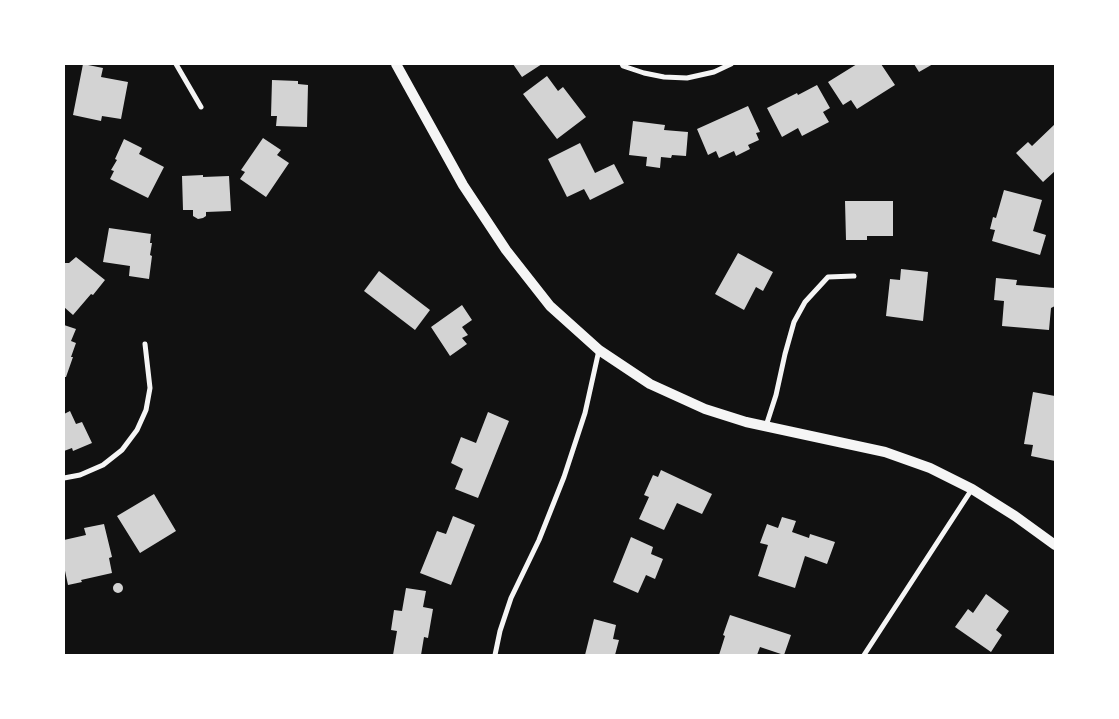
<!DOCTYPE html>
<html>
<head>
<meta charset="utf-8">
<style>
	body { margin:0 }
	#map { position:relative; width:1119px; height:719px; overflow:hidden; background:#111; font-family:Jost,sans-serif }
	canvas { display:block }
	.frame { position:absolute; inset:0; border:65px solid #fff; pointer-events:none }
</style>
</head>
<body>
<div id="map">
<canvas width="1119" height="719"></canvas>
<div class="frame"></div>
</div>
<script>
const ctx = document.querySelector('canvas').getContext('2d');
ctx.lineJoin = 'round';
function paint(path, color) { ctx.fillStyle = color; ctx.fill(path, 'evenodd'); }
const poly = rows => new Path2D(rows.map(r => 'M' + r).join(''));
function trace(path, color, width, dash) { ctx.strokeStyle = color; ctx.lineWidth = width; ctx.lineCap = dash ? 'butt' : 'round'; ctx.setLineDash(dash || []); ctx.stroke(path); }
paint(poly([
	[83,64,103,68,101,77,128,82,121,119,102,116,101,121,73,115],
	[513,64,542,64,522,77],
	[857,64,881,64,895,85,857,109,851,100,843,105,828,82],
	[914,64,933,64,919,72],
	[547,76,558,91,563,87,586,117,557,139,523,94],
	[272,80,298,81,298,84,308,85,307,127,276,126,277,116,271,116],
	[817,85,830,108,823,112,829,122,802,136,798,128,782,137,767,108,797,93,798,95],
	[748,106,760,132,756,133,759,140,748,145,750,149,736,156,734,151,719,158,716,151,708,155,697,129],
	[633,121,665,125,664,130,688,132,686,156,672,155,671,158,661,157,660,168,646,166,647,157,629,155],
	[1055,124,1055,171,1043,182,1016,153,1028,142,1032,146],
	[263,138,281,150,277,155,289,163,266,197,240,179,245,172,241,170],
	[124,139,142,148,139,154,164,167,148,198,110,179,114,171,111,170,117,160,115,159],
	[580,143,595,173,614,164,624,183,590,200,584,189,567,197,548,159],
	[203,175,203,177,229,176,231,211,206,212,206,216,203,218,198,219,193,216,193,210,183,210,182,176],
	[1004,190,1042,200,1033,231,1046,235,1040,255,992,241,995,230,990,229,993,217,996,218],
	[845,201,893,201,893,236,867,236,867,240,846,240],
	[109,228,151,234,150,243,152,243,150,255,152,256,149,279,129,276,130,266,103,262],
	[738,253,773,272,763,291,756,287,744,310,715,294],
	[76,257,105,280,93,295,91,294,73,315,64,307,64,263,69,263],
	[901,269,928,272,923,321,886,316,890,279,900,280],
	[379,271,430,310,415,330,364,291],
	[996,278,1017,280,1016,285,1055,288,1055,306,1051,308,1049,330,1002,326,1004,301,994,300],
	[462,305,472,320,462,327,468,335,462,338,467,344,450,356,431,327],
	[64,325,76,329,71,341,76,343,71,357,73,357,66,377,64,377],
	[1033,392,1055,396,1055,461,1031,456,1033,445,1024,444],
	[70,411,76,424,82,422,92,443,73,451,72,448,64,451,64,414],
	[488,412,509,421,478,498,455,489,463,469,451,463,461,437,476,443],
	[661,470,712,494,702,514,677,503,664,530,639,519,649,497,644,495,653,475,658,477],
	[154,494,176,531,140,553,117,516],
	[453,516,475,525,451,585,420,573,437,531,446,534],
	[782,517,796,521,792,532,809,538,810,534,835,542,827,564,805,556,795,588,758,576,768,545,760,543,767,524,778,528],
	[104,524,112,557,109,558,112,573,81,580,82,582,68,585,64,566,64,540,86,535,84,528],
	[631,537,653,547,651,554,663,559,655,579,646,575,638,593,613,582],
	'113 588a5 5 0 1 1 10 0a5 5 0 1 1-10 0Z',
	[406,588,426,591,423,607,433,609,428,638,424,637,421,655,393,655,397,631,391,630,394,610,402,611],
	[986,594,1009,611,996,630,1002,635,991,652,955,627,968,609,973,613],
	[730,615,791,635,784,655,760,647,757,655,719,655,725,636,723,635],
	[594,619,616,625,613,639,619,640,615,655,585,655]
]), '#d3d3d3');
trace(poly([
	[176,64,201,107],
	[622,64,623,66,644,73,664,77,687,78,714,72,731,64],
	[766,426,776,395,785,354,794,322,805,302,828,277,854,276],
	[64,478,80,475,103,465,122,450,137,430,146,410,150,388,145,344],
	[495,655,500,631,511,598,539,540,564,477,585,413,599,350],
	[864,655,972,489]
]), '#f5f5f5', 5);
trace(poly([
	[396,64,463,185,506,250,550,306,599,350,650,384,705,409,746,422,885,452,930,468,972,489,1015,516,1055,545]
]), '#f5f5f5', 10);
</script>
</body>
</html>
